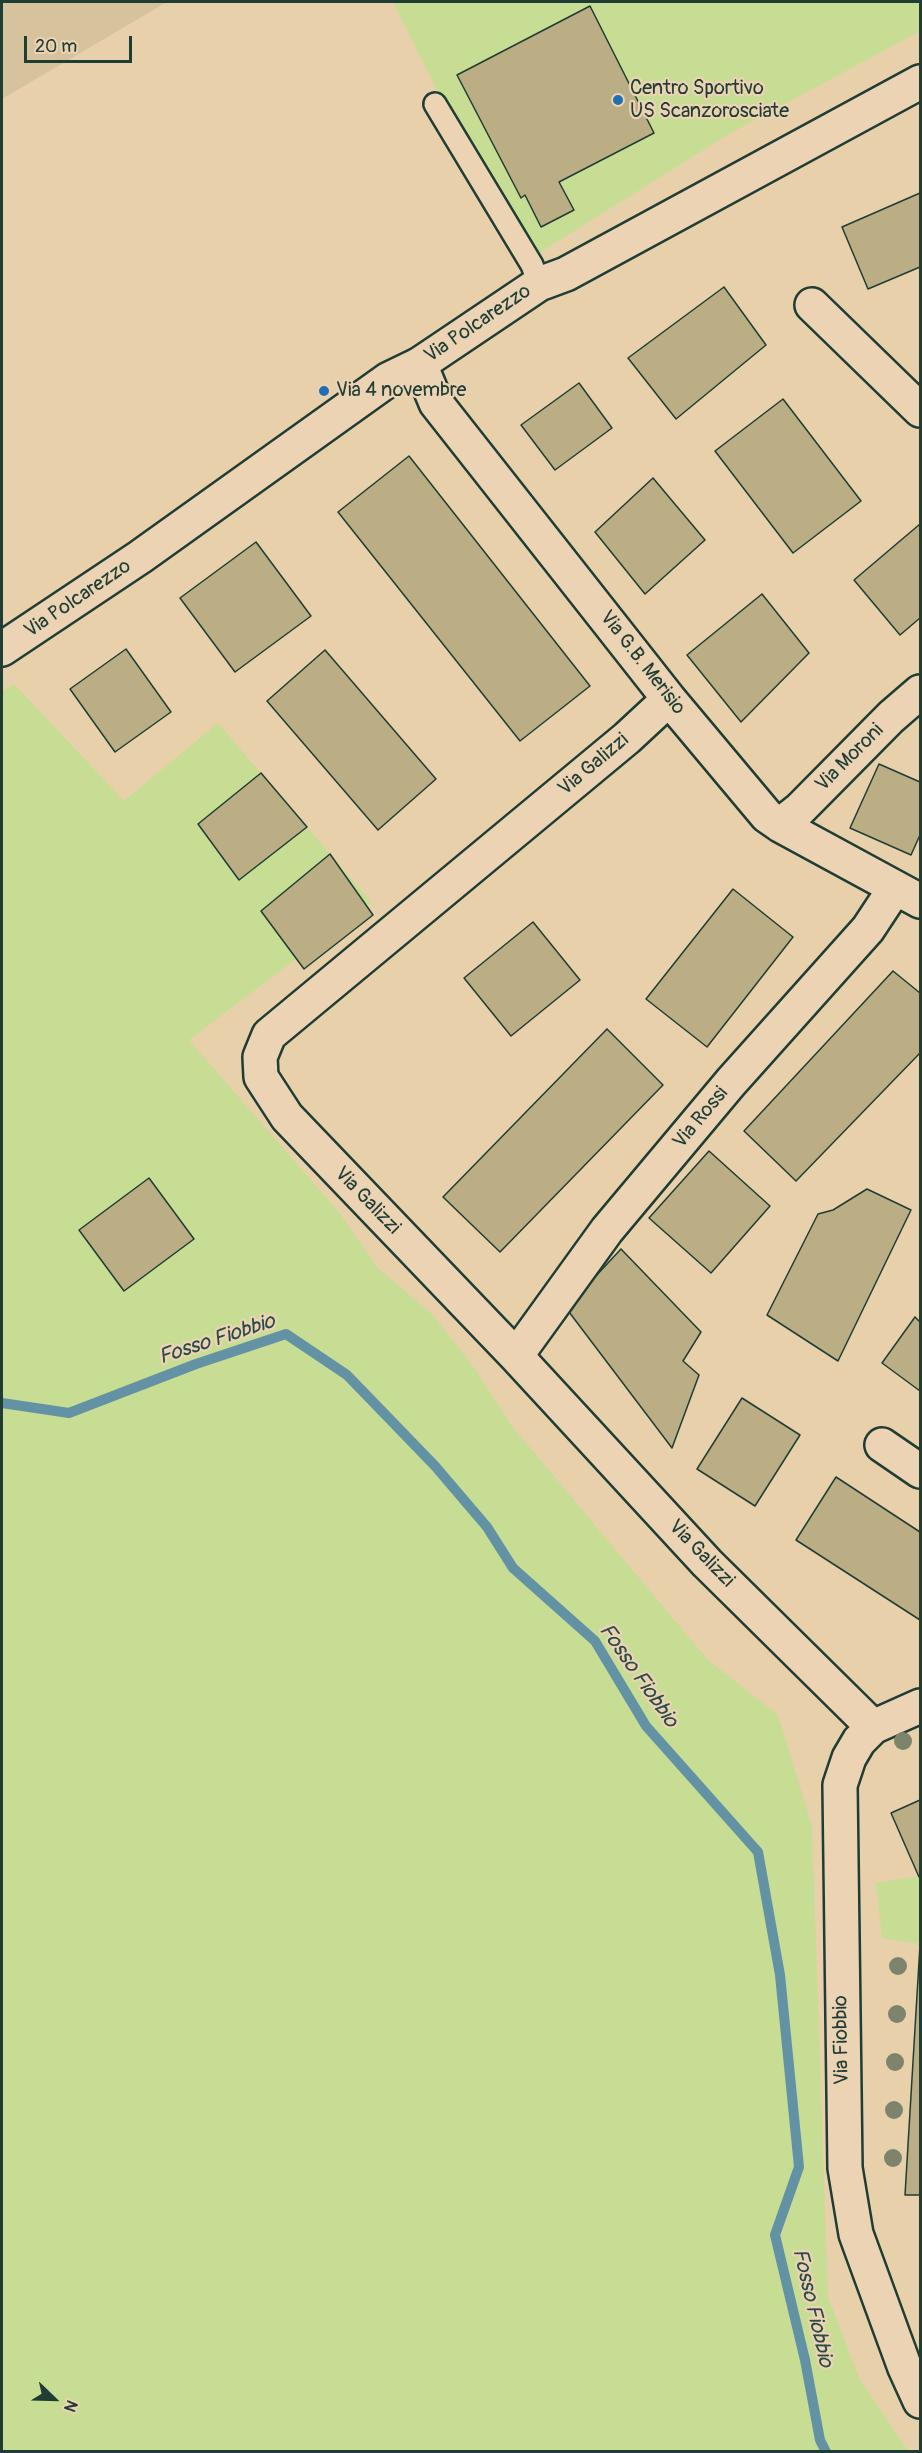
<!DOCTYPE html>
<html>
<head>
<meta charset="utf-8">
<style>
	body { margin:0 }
	#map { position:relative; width:922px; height:2453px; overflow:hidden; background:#e8d0ab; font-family:Pangolin,sans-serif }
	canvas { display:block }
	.frame { position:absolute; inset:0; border:3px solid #1f3d34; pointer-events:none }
	.north { position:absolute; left:24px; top:2369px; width:60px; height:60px; -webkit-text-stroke:4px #ebd3b3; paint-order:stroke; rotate:113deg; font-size:16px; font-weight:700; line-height:24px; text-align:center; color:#1f3d34 }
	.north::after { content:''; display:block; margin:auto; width:21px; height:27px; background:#1f3d34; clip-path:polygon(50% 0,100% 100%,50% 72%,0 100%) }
	.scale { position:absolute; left:24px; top:36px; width:108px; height:27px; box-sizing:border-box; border:3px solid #1f3d34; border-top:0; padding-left:8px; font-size:18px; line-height:21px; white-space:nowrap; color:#1f3d34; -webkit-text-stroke:4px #ebd3b3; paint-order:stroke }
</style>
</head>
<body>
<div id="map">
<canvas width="922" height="2453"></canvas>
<div class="frame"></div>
<div class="north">N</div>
<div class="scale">20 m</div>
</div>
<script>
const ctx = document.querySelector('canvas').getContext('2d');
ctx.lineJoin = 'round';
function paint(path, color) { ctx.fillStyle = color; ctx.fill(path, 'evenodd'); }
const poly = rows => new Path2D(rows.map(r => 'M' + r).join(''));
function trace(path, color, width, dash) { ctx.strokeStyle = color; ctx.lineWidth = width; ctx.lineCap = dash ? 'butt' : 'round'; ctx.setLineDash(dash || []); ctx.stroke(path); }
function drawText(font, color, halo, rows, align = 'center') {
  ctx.font = font + ' Pangolin,sans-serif'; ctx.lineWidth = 4.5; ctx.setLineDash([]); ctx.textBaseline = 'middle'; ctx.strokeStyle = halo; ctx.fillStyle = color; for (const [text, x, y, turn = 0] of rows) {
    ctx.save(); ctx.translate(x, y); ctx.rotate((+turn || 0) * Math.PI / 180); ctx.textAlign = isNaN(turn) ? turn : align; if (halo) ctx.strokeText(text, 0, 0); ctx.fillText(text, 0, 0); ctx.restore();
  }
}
paint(poly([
	[2,2,167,2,2,99]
]), '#d6c39d');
paint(poly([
	[393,2,920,2,920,31,729,134,523,263],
	[14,684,124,801,218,723,371,902,189,1040,338,1211,378,1268,434,1316,475,1369,511,1425,708,1660,778,1715,812,1826,828,2297,859,2378,908,2451,2,2452,2,692],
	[920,1876,920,1944,882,1938,876,1883]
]), '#c6dd93');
trace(poly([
	[2,1403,69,1413,196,1364,286,1334,347,1375,435,1466,487,1527,513,1568,595,1641,646,1726,758,1852,780,1975,799,2167,775,2235,805,2360,820,2440,826,2452]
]), '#6392a5', 10);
const building = poly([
	[590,6,654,133,559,182,574,210,541,227,525,195,521,198,457,75,590,6],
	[920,193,920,267,868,289,842,227,920,193],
	[724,287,766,345,676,419,628,358,724,287],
	[579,383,612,428,555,470,521,425,579,383],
	[783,399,861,501,793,553,715,451,783,399],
	[409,456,590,686,520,741,338,512,409,456],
	[653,478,705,540,645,594,595,532,653,478],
	[920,524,920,618,900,635,854,580,920,524],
	[256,542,311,616,235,672,180,598,256,542],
	[762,594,809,653,741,722,687,655,762,594],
	[126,649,171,712,115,752,70,689,126,649],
	[325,650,436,779,378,830,267,701,325,650],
	[879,764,920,782,920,835,911,855,850,828,879,764],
	[261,773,307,827,239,880,198,824,261,773],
	[330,854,373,915,304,969,261,911,330,854],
	[733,889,793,937,707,1047,646,999,733,889],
	[533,922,580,980,511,1036,464,978,533,922],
	[893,971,920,993,920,1053,796,1181,744,1131,893,971],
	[607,1029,663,1085,500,1252,443,1197,607,1029],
	[709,1151,770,1206,711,1273,649,1218,709,1151],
	[149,1178,194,1239,124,1291,79,1230,149,1178],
	[867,1189,911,1210,838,1361,767,1315,818,1214,833,1210,867,1189],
	[621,1249,701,1332,683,1361,699,1375,672,1448,566,1308,621,1249],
	[915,1317,920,1322,920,1391,882,1363,915,1317],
	[742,1398,800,1435,755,1506,697,1469,742,1398],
	[836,1477,920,1532,920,1620,796,1540,836,1477],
	[920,1800,920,1876,919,1877,891,1813,920,1800],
	[920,1945,920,2195,905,2195,920,1945]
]);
paint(building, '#bbad84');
trace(building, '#1f3d34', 1.5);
const lane = poly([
	[435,104,532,265,539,284]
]);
const street = poly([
	[812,305,920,410],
	[420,364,436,403,669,699,767,816,780,825,920,901],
	[669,699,627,738,269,1035,260,1057,261,1077,287,1117,516,1356,707,1563,873,1727],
	[780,825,799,810,891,717,920,692],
	[516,1356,607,1230,731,1082,868,929,895,888],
	[882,1445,920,1471],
	[920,1706,873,1727,859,1741,849,1758,840,1785,845,2168,856,2234,905,2368,920,2401]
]);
const secondary = poly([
	[2,649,140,557,389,379,420,364,539,284,566,274,920,82]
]);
trace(lane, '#1f3d34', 26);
trace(street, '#1f3d34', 38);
trace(secondary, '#1f3d34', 38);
trace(lane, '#ebd3b3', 21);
trace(street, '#ebd3b3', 33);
trace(secondary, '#ebd3b3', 33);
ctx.fillStyle = '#7e846c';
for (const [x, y] of [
	[903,1741],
	[898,1966],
	[897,2014],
	[895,2062],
	[894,2110],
	[893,2158]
]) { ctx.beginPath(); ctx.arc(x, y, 9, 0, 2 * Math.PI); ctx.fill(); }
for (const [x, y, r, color] of [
	[618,100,6,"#1f6fb2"],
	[324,391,6,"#1f6fb2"]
]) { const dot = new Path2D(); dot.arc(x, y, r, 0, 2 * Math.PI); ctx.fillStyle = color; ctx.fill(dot); trace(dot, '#ebd3b3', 2); }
drawText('20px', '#1f3d34', '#ebd3b3', [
	["Centro Sportivo",630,89],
	["US Scanzorosciate",630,112],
	["Via 4 novembre",336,391]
], 'left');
drawText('20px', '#1f3d34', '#ebd3b3', [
	["Via Polcarezzo",478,324,-34],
	["Via Polcarezzo",78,599,-34],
	["Via G.B. Merisio",642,663,52],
	["Via Moroni",850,758,-45],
	["Via Galizzi",594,765,-40],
	["Via Rossi",701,1118,-50],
	["Via Galizzi",367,1201,46],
	["Via Galizzi",701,1554,46],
	["Via Fiobbio",842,2040,-91]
]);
drawText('italic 21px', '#2a4b47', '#ebd3b3', [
	["Fosso Fiobbio",217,1340,-18],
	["Fosso Fiobbio",638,1676,55],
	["Fosso Fiobbio",812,2308,77]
]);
</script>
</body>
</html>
